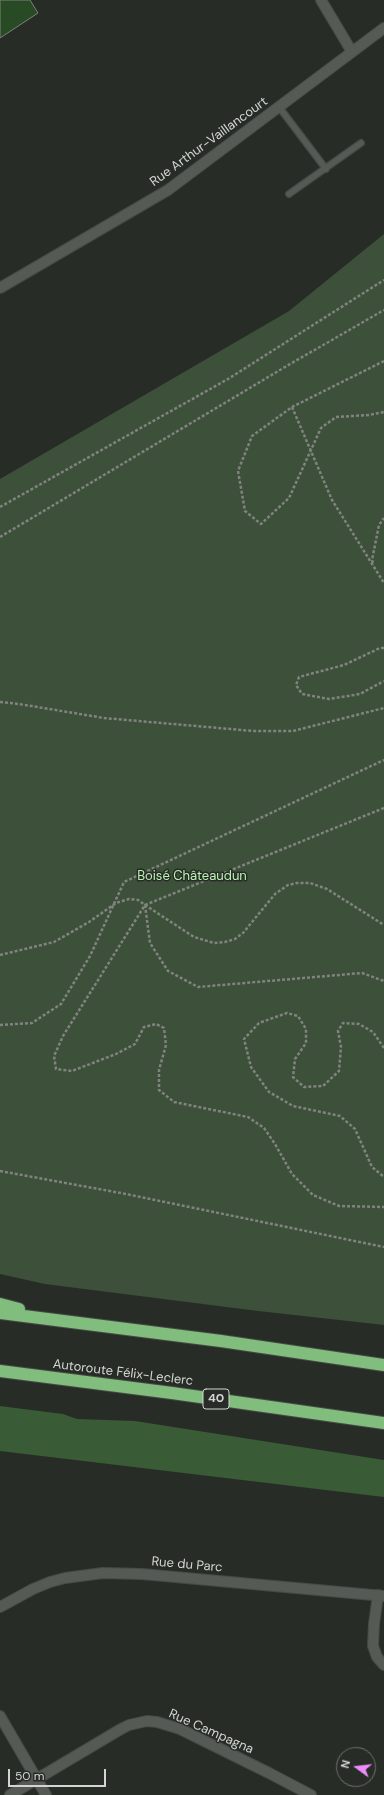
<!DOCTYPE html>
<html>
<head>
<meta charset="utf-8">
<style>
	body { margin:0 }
	#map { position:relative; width:384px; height:1795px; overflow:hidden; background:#282c27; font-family:"DM Sans",sans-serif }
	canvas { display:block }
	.north { position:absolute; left:336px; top:1747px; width:40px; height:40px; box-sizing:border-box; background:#282c27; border:1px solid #6c706b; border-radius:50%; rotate:285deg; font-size:11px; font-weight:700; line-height:16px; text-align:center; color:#d2d5d1 }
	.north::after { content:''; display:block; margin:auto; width:14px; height:18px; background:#ec8cfa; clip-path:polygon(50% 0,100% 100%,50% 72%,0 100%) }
	.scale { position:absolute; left:8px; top:1769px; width:98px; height:18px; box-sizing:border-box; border:2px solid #d2d5d1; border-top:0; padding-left:5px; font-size:12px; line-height:14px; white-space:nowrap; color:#d2d5d1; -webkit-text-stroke:3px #282c27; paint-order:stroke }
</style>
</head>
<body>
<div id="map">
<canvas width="384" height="1795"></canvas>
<div class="north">N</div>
<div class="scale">50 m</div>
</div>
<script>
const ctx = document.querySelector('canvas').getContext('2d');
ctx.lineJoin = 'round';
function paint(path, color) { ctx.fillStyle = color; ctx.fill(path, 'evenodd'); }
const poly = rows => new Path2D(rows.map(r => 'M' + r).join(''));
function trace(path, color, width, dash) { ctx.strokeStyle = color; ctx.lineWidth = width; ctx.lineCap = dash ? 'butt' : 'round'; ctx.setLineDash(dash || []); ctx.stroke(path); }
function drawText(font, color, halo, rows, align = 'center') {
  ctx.font = font + ' "DM Sans",sans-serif'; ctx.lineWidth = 3; ctx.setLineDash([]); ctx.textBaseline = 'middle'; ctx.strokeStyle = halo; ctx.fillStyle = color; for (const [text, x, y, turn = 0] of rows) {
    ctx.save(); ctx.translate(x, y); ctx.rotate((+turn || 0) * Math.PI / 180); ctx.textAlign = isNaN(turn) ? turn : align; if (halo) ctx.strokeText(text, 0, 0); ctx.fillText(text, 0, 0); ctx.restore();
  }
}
paint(poly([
	[384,234,384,1325,258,1311,45,1284,0,1274,0,479,289,311]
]), '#3c503a');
paint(poly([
	[0,1406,63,1414,77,1419,135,1421,384,1460,384,1497,0,1451]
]), '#395b35');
const building = poly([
	[0,0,30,0,38,13,0,38,0,0]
]);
paint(building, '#284a25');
trace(building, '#7c827c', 1);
const service = poly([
	[279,107,326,169],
	[289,194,361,143]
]);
const minor = poly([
	[321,0,352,52],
	[0,288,168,190,384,28],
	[378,1595,374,1624,373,1646,377,1657,384,1665],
	[0,1716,46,1795],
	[10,1795,121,1729,129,1725,147,1721,157,1722,180,1729,269,1773,311,1795]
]);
const tertiary = poly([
	[0,1607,33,1589,50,1582,65,1578,103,1573,142,1574,384,1596]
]);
const motorway = poly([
	[0,1304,19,1309],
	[0,1313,221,1341,384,1365],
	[0,1371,172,1393,384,1423]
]);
trace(service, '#464a46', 8);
trace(minor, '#464a46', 12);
trace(tertiary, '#464a46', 12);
trace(motorway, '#464a46', 14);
trace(poly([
	[384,361,292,407,252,436,238,471,245,511,261,524,289,498,321,428,336,417,369,415,384,412],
	[292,407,332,500,384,583],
	[0,507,228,379,384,280],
	[0,537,285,367,384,310],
	[373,563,372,560,379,525,384,518],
	[384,648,380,648,344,665,299,677,296,685,302,694,329,699,360,694,384,681],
	[0,702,19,704,104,718,253,731,293,731,384,708],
	[384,808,145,905,63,1036,54,1056,56,1069,72,1071,116,1054,135,1044,144,1027,156,1024,164,1028,166,1045,159,1070,159,1090,174,1102,248,1117,264,1128,275,1144,292,1174,313,1195,339,1206,384,1207],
	[145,905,150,943,168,971,198,987,362,973,384,981],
	[0,955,54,942,89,922,116,903,129,899,138,900,145,905,194,937,214,943,225,942,235,939,243,933,275,894,288,885,297,883,310,883,327,889,384,925],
	[0,1025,32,1023,61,1004,90,956,124,882,384,760],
	[384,1048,373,1032,359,1024,343,1023,338,1031,341,1047,339,1071,323,1086,304,1087,293,1077,295,1059,306,1043,306,1029,298,1016,287,1013,259,1023,244,1039,251,1067,269,1092,293,1106,340,1116,355,1129,372,1167,384,1177],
	[0,1171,126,1194,384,1247]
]), '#80847f', 2.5, [3, 2]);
trace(service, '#555a55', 5.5);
trace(minor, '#555a55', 10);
trace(tertiary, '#555a55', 10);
trace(motorway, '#81bd7c', 12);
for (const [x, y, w] of [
	[216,1399,26]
]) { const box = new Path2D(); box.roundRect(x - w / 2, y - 10, w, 20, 3); ctx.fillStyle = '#282c27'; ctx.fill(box); trace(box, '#d2d5d1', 1); }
drawText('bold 12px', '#d2d5d1', null, [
	["40",216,1399]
]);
drawText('13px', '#d2d5d1', '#282c27', [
	["Rue Arthur-Vaillancourt",209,142,-36],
	["Autoroute Félix-Leclerc",123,1373,7],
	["Rue du Parc",187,1565,5],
	["Rue Campagna",211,1732,24]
]);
drawText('13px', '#bbf3b4', '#282c27', [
	["Boisé Châteaudun",192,877]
]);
</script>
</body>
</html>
